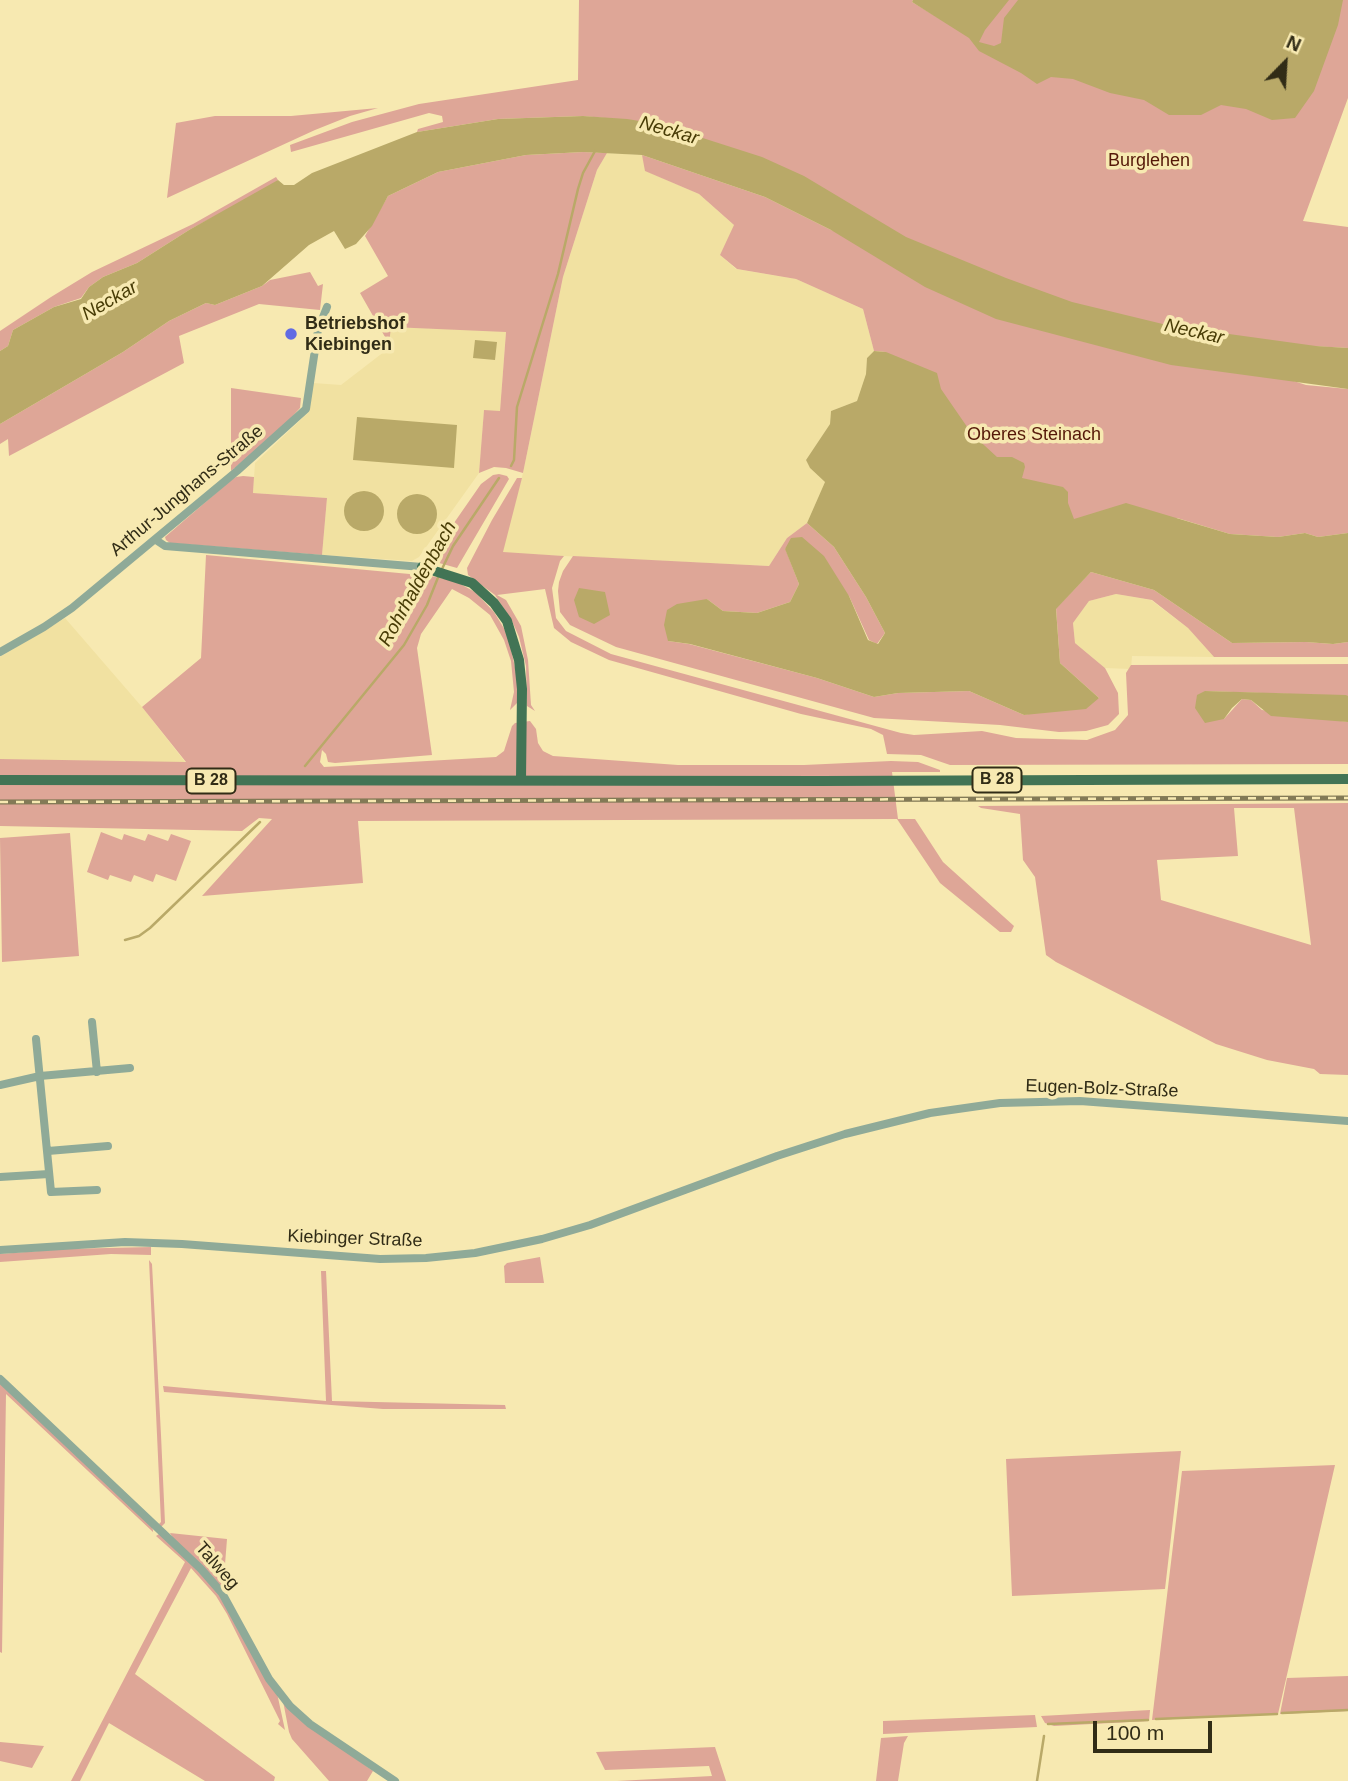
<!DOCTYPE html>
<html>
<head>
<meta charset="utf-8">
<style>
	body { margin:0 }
	#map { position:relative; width:1348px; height:1781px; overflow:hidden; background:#f7e9b1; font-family:Arial,sans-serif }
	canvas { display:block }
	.north { position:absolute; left:1250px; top:28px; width:70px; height:70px; -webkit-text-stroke:5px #f7e9b1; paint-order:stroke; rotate:24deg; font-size:19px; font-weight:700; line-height:28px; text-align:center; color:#312c16 }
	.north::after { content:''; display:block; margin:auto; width:24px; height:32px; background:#312c16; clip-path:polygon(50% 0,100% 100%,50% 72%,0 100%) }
	.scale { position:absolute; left:1093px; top:1721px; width:119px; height:32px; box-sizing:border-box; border:4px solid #312c16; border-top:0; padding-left:9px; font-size:21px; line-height:24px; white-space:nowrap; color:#312c16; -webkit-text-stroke:5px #f7e9b1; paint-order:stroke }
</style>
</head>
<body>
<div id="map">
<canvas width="1348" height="1781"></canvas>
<div class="north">N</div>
<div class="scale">100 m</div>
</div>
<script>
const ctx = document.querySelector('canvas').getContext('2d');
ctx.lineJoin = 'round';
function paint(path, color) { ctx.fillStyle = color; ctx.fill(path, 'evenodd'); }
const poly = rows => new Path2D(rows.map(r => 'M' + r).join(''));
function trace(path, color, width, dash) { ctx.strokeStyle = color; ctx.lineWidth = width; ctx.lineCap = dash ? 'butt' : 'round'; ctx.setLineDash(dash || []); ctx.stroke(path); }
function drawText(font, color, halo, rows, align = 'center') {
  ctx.font = font + ' Arial,sans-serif'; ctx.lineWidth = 7; ctx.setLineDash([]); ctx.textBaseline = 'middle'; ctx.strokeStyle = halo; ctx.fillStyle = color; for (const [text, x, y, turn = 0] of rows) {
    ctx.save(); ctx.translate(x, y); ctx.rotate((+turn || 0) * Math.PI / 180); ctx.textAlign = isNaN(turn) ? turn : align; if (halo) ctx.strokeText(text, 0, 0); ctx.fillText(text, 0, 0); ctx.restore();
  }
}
paint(poly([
	[607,153,642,155,646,171,699,194,735,226,720,255,736,269,796,279,863,309,874,351,867,358,866,374,857,401,831,411,830,424,806,460,810,468,825,482,807,523,787,538,769,566,502,553,523,473,563,277,597,170],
	[390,327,506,331,500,412,484,411,479,473,419,557,412,561,322,555,327,498,253,493,255,463,309,412,313,383,341,385,389,348],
	[1116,594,1151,600,1188,628,1214,657,1132,656,1131,669,1105,668,1075,643,1073,623,1089,601],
	[65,618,142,707,186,763,0,759,0,657]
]), '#f1e1a1');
paint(poly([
	[579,0,913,0,912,2,947,23,957,0,1348,0,1348,98,1303,221,1348,227,1348,348,1275,344,1083,311,985,276,670,127,646,122,583,116,498,119,417,132,418,129,443,122,442,116,429,113,291,152,290,145,352,122,419,104,578,80],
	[378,108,350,116,315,130,167,198,176,123,215,116,291,116],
	[583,152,607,153,597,170,563,277,523,473,506,468,494,467,479,473,484,410,500,411,506,332,391,327,389,344,360,293,388,276,365,236,388,196,438,172,526,155],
	[642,155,765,197,831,230,1306,385,1348,389,1348,533,1318,537,1305,533,1278,537,1230,534,1177,518,972,533,886,352,874,351,863,309,796,279,737,269,720,255,734,225,699,194,645,171],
	[276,177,278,180,273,185,189,230,137,263,103,277,89,287,81,298,54,307,13,330,8,346,0,351,0,331,51,297,92,272,193,224],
	[310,272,318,286,323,284,320,310,259,304,179,336,184,363,9,456,8,439,0,444,0,424,123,352,169,321,206,303,215,305,262,286,270,280],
	[231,388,301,398,300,408,280,430,231,471],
	[499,474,507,476,509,479,457,568,432,561,431,556,481,484,493,475],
	[243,476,254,477,253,493,327,498,322,555,170,543,166,540,165,537,230,481,236,477],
	[517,478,522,478,503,552,564,556,560,561,552,588,556,618,566,631,611,654,901,733,914,735,982,731,1016,738,1087,740,1115,730,1128,715,1126,673,1131,665,1348,664,1348,696,1205,691,1224,719,1242,699,1251,700,1262,710,1348,722,1348,764,950,765,921,755,887,754,883,735,871,729,801,714,609,660,571,642,554,628,545,589,497,595,506,600,521,626,528,660,531,705,535,711,527,706,526,666,519,637,512,621,495,595,468,575,467,568,492,520],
	[807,523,834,547,866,597,885,633,877,644,869,640,849,596,785,548,799,584,790,602,757,613,723,611,707,599,668,641,689,644,817,678,874,697,898,693,969,691,1024,715,1099,698,1060,663,1056,608,1091,572,1154,590,1232,643,1306,642,1333,644,1348,642,1348,657,1214,657,1188,628,1152,600,1116,594,1089,601,1073,623,1075,643,1105,668,1118,693,1119,714,1108,725,1086,731,1059,732,1000,725,874,718,616,647,570,625,560,612,558,591,559,582,563,571,573,556,769,566,787,538],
	[206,555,431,576,455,581,475,592,494,612,508,635,517,677,517,703,510,710,514,692,511,661,504,640,490,615,469,598,452,589,421,634,417,648,432,755,335,763,328,762,326,754,322,750,320,762,324,767,496,757,504,751,512,726,515,723,530,721,536,729,538,743,543,751,553,756,678,765,804,765,891,761,918,762,940,770,940,772,892,772,898,819,915,819,943,862,1014,926,1011,932,1000,932,940,883,897,819,358,821,363,883,202,896,272,819,259,818,242,831,0,826,0,759,186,762,142,707,201,658],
	[1348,803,1348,1075,1320,1074,1314,1069,1267,1060,1216,1044,1056,962,1046,955,1035,877,1023,860,1020,814,981,808,978,806],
	[1234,808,1294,808,1311,945,1161,900,1157,860,1238,856],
	[101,832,122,840,124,834,145,841,148,834,168,841,171,834,191,841,176,881,156,874,153,882,134,875,131,882,110,875,108,880,87,872],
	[70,833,79,956,2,962,0,838],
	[151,1247,151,1255,111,1254,0,1262,0,1254,64,1249],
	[540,1257,544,1283,505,1283,504,1266,507,1263],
	[149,1260,152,1264,161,1435,165,1523,161,1527,159,1524,161,1522],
	[321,1271,326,1271,332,1401,505,1405,506,1409,383,1409,164,1392,163,1386,326,1401],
	[0,1383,151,1525,153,1530,153,1532,6,1394,2,1653,0,1652],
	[1181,1451,1165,1589,1012,1596,1006,1459],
	[1335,1465,1278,1714,1152,1720,1182,1471],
	[170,1533,227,1539,223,1590,173,1538],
	[159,1534,162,1534,221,1595,277,1693,285,1730,278,1724,280,1721,227,1614,216,1596,191,1568,135,1674,275,1777,274,1781,205,1781,109,1723,80,1781,71,1781,185,1562,156,1536],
	[1348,1676,1348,1711,1280,1714,1287,1678],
	[283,1701,309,1725,373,1771,367,1781,329,1781,292,1739,289,1732],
	[1150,1710,1149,1721,1054,1726,1045,1723,1041,1716],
	[1035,1715,1037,1727,883,1734,883,1721],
	[908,1736,904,1743,898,1781,876,1781,881,1738],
	[0,1742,44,1746,32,1768,0,1761],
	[715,1747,726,1781,617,1781,712,1776,709,1766,605,1770,596,1752]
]), '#dea697');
paint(poly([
	[913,0,1009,0,985,30,979,42,994,46,1001,43,1004,18,1018,0,1343,0,1338,25,1314,91,1295,118,1272,120,1246,109,1221,105,1201,115,1169,115,1144,100,1110,93,1073,79,1051,77,1037,84,1021,73,979,51,969,38,912,2],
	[583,116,627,119,659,124,762,157,804,176,906,237,1006,278,1072,302,1171,326,1316,346,1348,348,1348,389,1171,365,996,319,925,287,831,230,765,197,642,155,583,152,526,155,438,172,388,196,372,226,356,244,345,249,334,231,309,245,262,286,215,305,206,303,169,321,123,352,0,424,0,351,8,346,13,330,54,307,81,299,89,287,103,277,137,263,189,230,278,180,284,185,294,185,312,173,417,132,498,119],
	[475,340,497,342,495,360,473,358],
	[874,351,886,352,937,373,941,389,972,434,997,457,1012,457,1024,463,1025,467,1022,478,1063,487,1068,492,1068,503,1074,519,1126,503,1230,534,1278,537,1305,533,1318,537,1348,533,1348,642,1333,644,1306,642,1232,643,1154,590,1091,572,1056,609,1060,663,1099,698,1086,709,1024,715,969,691,898,693,874,697,817,678,690,644,668,641,664,625,667,610,677,604,707,599,723,611,757,613,790,602,799,584,785,549,791,538,802,537,824,556,849,596,868,640,878,644,885,633,866,597,834,547,807,523,825,482,810,468,806,460,830,424,831,411,857,401,866,374,867,358],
	[357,417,457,425,454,468,353,460],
	'344 511a20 20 0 1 1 40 0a20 20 0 1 1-40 0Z',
	'397 514a20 20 0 1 1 40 0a20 20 0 1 1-40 0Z',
	[579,588,605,592,610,615,594,624,579,617,574,600],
	[1205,691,1346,695,1348,696,1348,722,1271,716,1251,700,1242,699,1232,708,1224,719,1205,723,1195,708,1197,695]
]), '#b9a968');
trace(poly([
	[511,466,514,460,517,407,558,274,578,189,583,173,595,151],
	[442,569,453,546,499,478],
	[305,766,404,645,427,605,439,575],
	[125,940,139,936,150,928,260,822],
	[1282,1713,1348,1710],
	[1156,1719,1277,1714],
	[1048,1724,1148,1720],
	[1037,1781,1044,1736]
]), '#b9a968', 2.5);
trace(poly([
	[156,540,165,546,422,567],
	[0,652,44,627,72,608,237,471,306,409,318,330,327,307],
	[92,1022,97,1072],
	[36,1039,51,1192,97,1190],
	[0,1085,40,1076,130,1068],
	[48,1151,108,1146],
	[0,1177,49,1174],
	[0,1250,125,1242,182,1244,380,1259,426,1258,475,1253,542,1239,590,1225,777,1156,845,1134,930,1113,1000,1103,1080,1101,1348,1121],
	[0,1379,201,1569,222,1593,269,1679,290,1706,310,1724,395,1781]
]), '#8faa98', 8);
trace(poly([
	[422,567,472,583,494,603,507,621,519,660,522,689,521,780],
	[0,780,822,781,1348,779]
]), '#427455', 10);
const rail = poly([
	[0,802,1348,798]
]);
trace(rail, '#837a56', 5);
trace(rail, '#f7e9b1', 2.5, [8]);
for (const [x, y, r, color] of [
	[291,334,7,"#616be3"]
]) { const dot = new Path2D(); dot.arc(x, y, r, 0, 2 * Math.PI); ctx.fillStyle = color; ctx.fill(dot); trace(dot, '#f7e9b1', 2.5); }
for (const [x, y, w] of [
	[997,780,49],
	[211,781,49]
]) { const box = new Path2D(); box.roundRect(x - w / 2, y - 12.5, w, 25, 5); ctx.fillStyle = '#f7e9b1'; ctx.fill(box); trace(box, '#312c16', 2); }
drawText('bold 16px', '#312c16', null, [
	["B 28",997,780],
	["B 28",211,781]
]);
drawText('18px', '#551808', '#f7e9b1', [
	["Burglehen",1149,161],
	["Oberes Steinach",1034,435]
]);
drawText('bold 18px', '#312c16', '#f7e9b1', [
	["Betriebshof",305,324],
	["Kiebingen",305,345]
], 'left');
drawText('18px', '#312c16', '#f7e9b1', [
	["Arthur-Junghans-Straße",187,491,-40],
	["Eugen-Bolz-Straße",1102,1089,2],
	["Kiebinger Straße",355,1239,2],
	["Talweg",217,1566,49]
]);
drawText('italic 19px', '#483c06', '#f7e9b1', [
	["Neckar",669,131,16],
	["Neckar",110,301,-30],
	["Neckar",1194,332,13],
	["Rohrhaldenbach",418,584,-61]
]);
</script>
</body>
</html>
